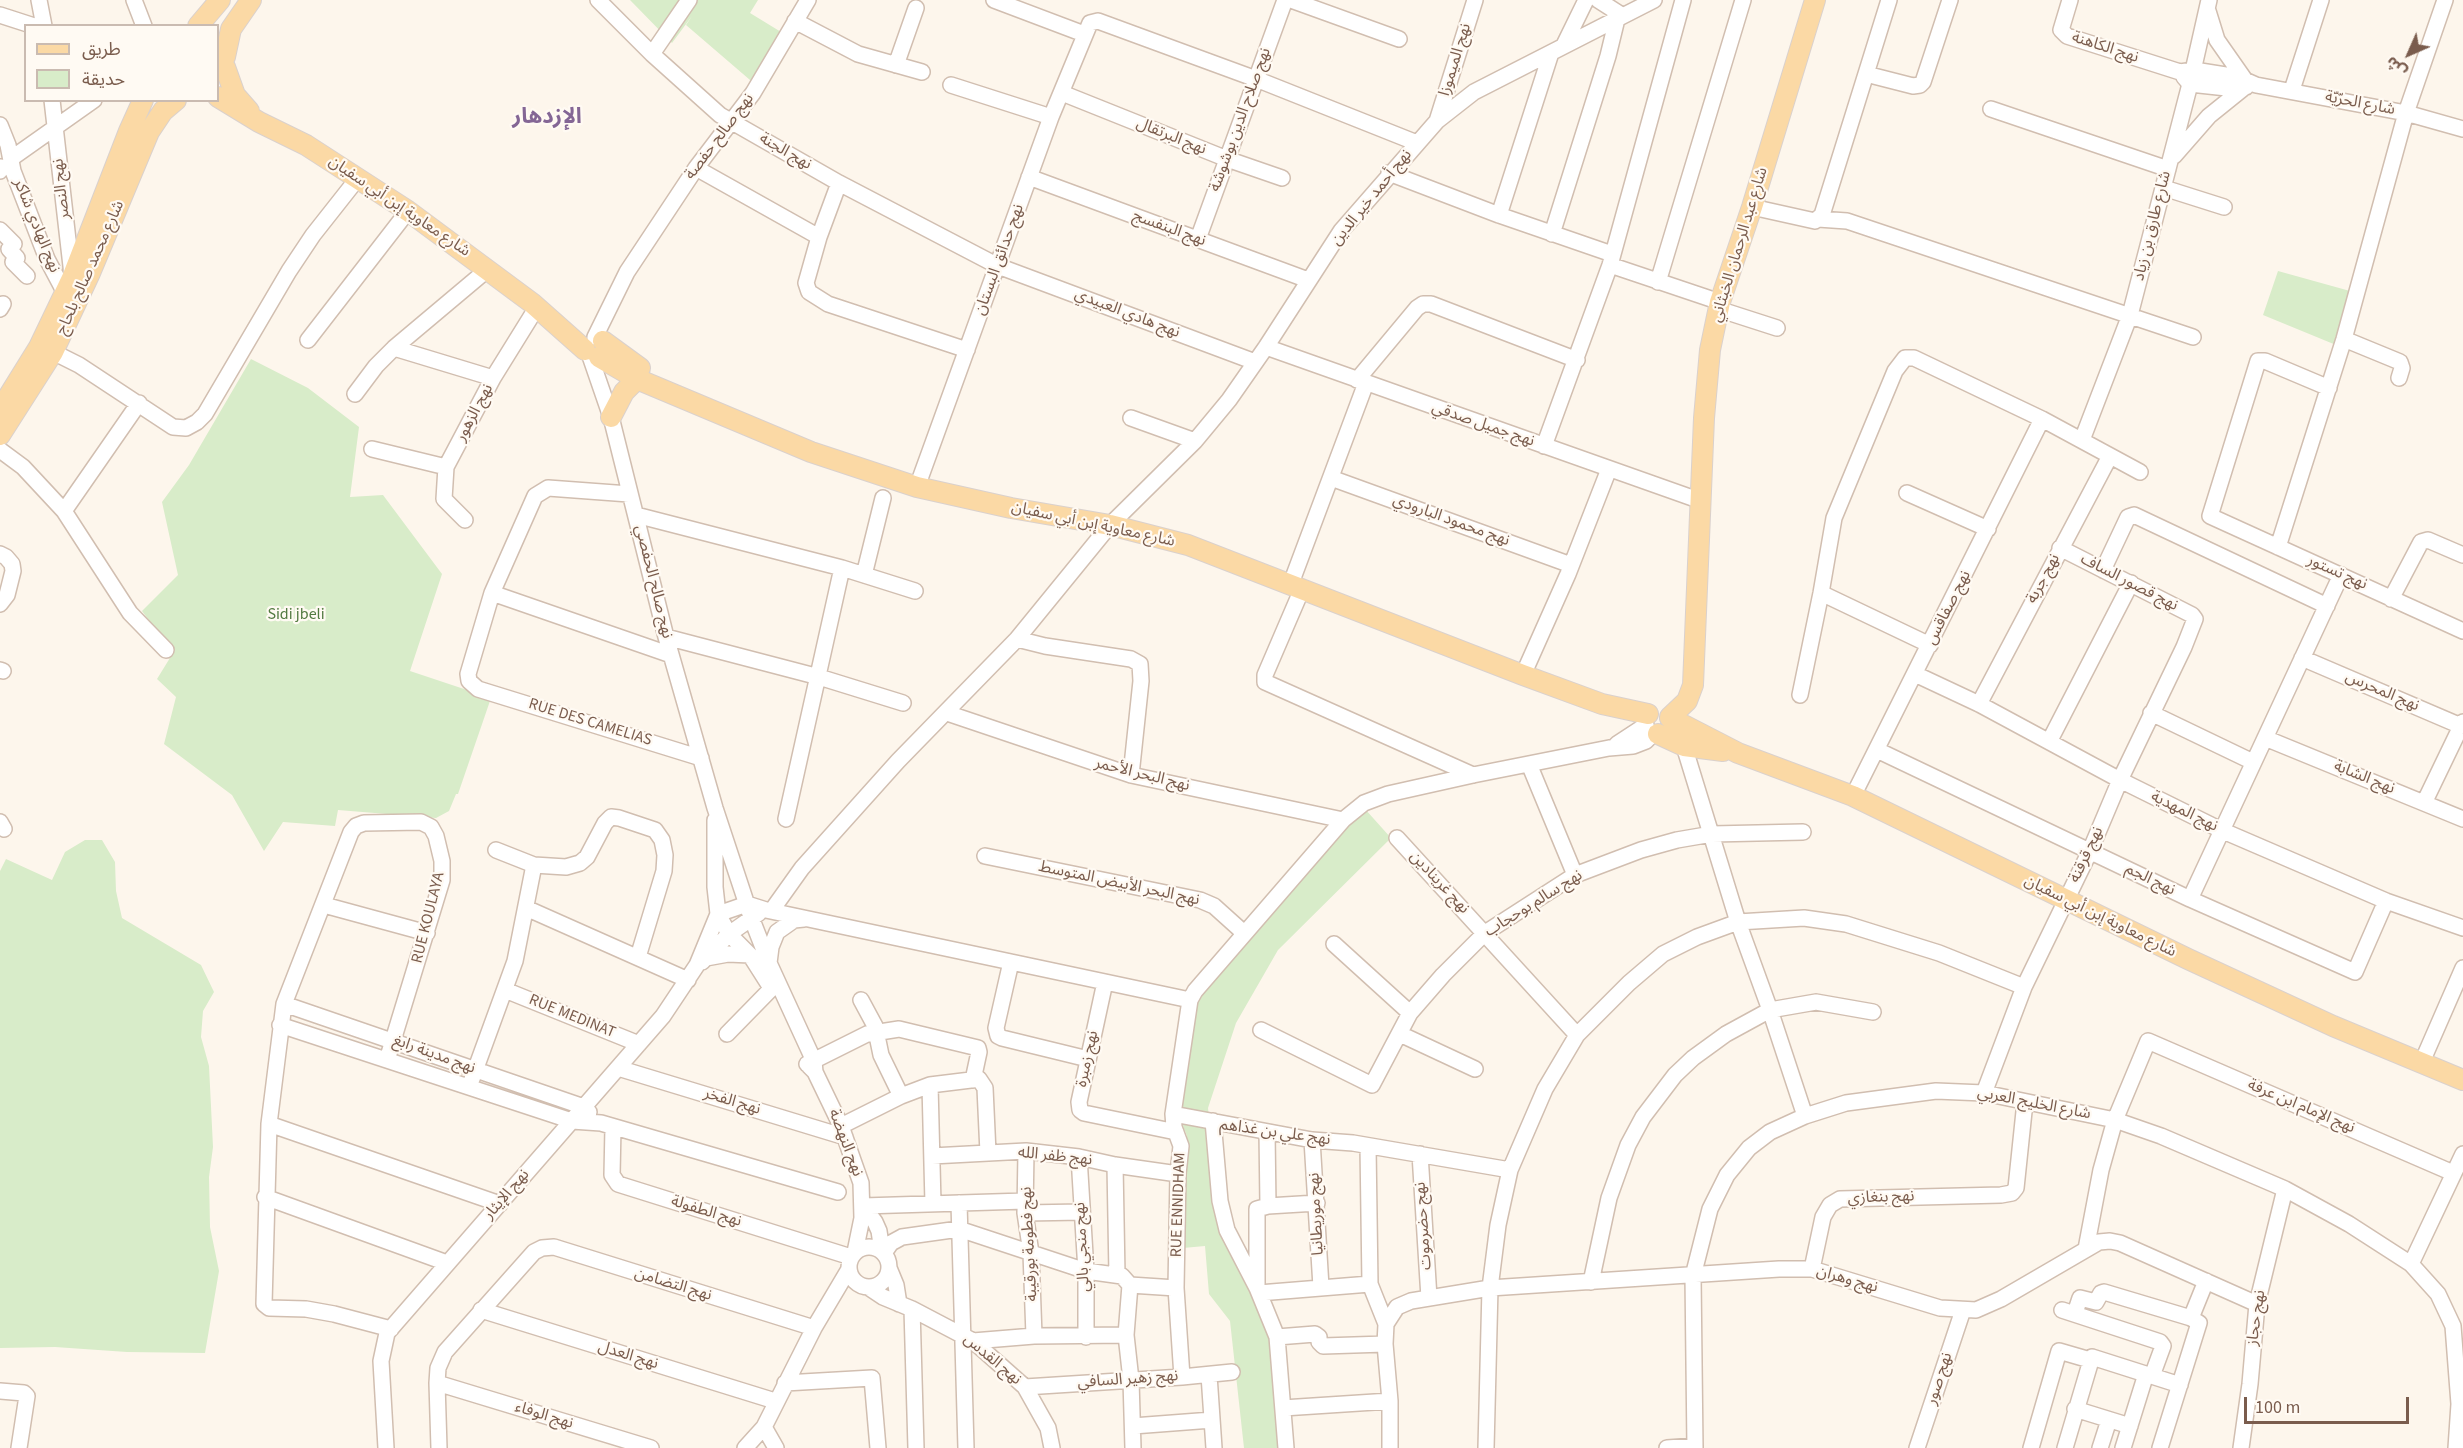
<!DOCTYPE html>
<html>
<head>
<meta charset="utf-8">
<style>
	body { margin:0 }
	#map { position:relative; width:2463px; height:1448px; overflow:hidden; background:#fdf6ec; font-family:"Source Sans 3","Noto Sans Arabic",sans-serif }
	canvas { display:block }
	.legend { position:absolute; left:24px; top:24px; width:195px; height:78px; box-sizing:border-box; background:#fffaf3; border:2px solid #cabbb1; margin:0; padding:8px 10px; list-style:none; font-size:18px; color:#7a5c4d }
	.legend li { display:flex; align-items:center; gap:12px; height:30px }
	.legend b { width:30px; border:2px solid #cabbb1 }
	.north { position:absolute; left:2379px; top:24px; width:60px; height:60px; -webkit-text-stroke:4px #fffaf3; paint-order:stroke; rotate:225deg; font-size:16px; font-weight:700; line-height:24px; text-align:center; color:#7a5c4d }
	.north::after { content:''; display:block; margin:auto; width:21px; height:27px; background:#7a5c4d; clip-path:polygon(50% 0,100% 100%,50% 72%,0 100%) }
	.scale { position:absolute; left:2244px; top:1397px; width:165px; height:27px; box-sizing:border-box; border:3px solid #7a5c4d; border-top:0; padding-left:8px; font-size:18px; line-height:21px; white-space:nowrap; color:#7a5c4d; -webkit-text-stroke:4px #fffaf3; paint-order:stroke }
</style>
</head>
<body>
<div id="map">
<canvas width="2463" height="1448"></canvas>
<ul class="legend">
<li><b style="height:8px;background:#fbd9a5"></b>طريق</li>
<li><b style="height:16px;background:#d8ecc9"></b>حديقة</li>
</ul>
<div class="north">ش</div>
<div class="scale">100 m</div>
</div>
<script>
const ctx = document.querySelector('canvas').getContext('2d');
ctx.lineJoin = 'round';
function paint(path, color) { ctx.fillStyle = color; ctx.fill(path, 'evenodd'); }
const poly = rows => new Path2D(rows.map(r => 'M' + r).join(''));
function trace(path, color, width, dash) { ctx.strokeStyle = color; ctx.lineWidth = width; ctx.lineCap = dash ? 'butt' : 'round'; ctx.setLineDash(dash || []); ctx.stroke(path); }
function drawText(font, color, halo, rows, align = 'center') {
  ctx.font = font + ' "Source Sans 3","Noto Sans Arabic",sans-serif'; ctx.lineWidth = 4.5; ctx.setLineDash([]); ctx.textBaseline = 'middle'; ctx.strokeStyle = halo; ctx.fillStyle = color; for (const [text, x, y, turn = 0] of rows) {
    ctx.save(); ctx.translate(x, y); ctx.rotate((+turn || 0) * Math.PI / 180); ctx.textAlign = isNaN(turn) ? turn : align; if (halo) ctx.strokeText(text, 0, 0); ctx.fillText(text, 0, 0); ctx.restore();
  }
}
paint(poly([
	[630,0,758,0,750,13,786,35,757,86,686,25,692,16,672,43],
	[2278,271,2350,291,2336,345,2263,315],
	[251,359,308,388,359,427,350,497,383,495,442,574,410,671,491,698,458,794,456,794,449,811,436,818,338,810,335,826,283,822,264,851,232,795,164,744,176,697,157,679,173,653,142,611,178,575,162,502,189,465],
	[1365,809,1391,838,1278,950,1236,1023,1208,1108,1221,1231,1253,1296,1273,1347,1281,1448,1244,1448,1230,1321,1209,1294,1205,1246,1183,1248,1181,1174,1187,1136,1179,1115,1192,1011,1213,980,1348,824],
	[85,840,102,840,115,862,116,891,122,918,201,965,214,992,203,1011,201,1037,209,1066,213,1147,209,1177,210,1227,219,1271,205,1353,127,1352,55,1347,0,1348,0,871,6,859,52,880,65,852]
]), '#d8ecc9');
const minor = poly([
	[39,0,44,26],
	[134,0,144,26],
	[598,0,652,54,720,115,839,183,998,266,1255,362],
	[994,0,1084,34],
	[1291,0,1399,39],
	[1598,0,1623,16],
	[2070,0,2061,30,2067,36,2180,72,2194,70,2238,77,2256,85,2406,113,2463,129],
	[0,15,34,26],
	[795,21,858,54,922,72],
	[1564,45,1586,0],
	[652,54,689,0],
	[896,65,916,8],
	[1866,74,1913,86,1920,85,1923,82,1950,0],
	[2184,77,2190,84,2236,89,2246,87],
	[951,85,1051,117],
	[2292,90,2321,0],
	[1062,93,1227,159,1282,178],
	[52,100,72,275],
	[1991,109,2168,169],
	[1437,121,1475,0],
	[0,125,8,145,13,171,47,259,65,293],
	[2174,156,2209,116,2245,87,2245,80,2217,40,2208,11],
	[12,158,94,100],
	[696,168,819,237],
	[0,171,1,167],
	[1389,173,1499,215,1612,254],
	[1029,177,1308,280],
	[839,183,819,237,806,283,809,292,828,304,967,350],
	[2164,188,2224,207],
	[1752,207,1815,221,1822,215,1889,0],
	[1499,215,1551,53],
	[1818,219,1847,221,2193,337],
	[0,230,14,244,9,249,17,258,13,262,27,276],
	[1552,234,1608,56,1617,19],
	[1198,239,1285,0],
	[1610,265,1720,302],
	[1658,282,1743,0],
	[0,309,3,304],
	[1718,309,1777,328],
	[595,337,627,272,696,168,753,93,808,0],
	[2344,339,2400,362,2402,368,2399,378],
	[308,340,408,211],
	[1266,347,1701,501],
	[394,348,493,378],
	[53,352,79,365,173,427,186,428,197,422,205,414,289,271,313,235,358,178],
	[590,356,611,417,666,637,715,808,751,917,769,963,814,1061,815,1072],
	[1357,380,1417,308,1423,304,1431,304,1577,360],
	[2329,388,2265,361,2258,361,2210,516,2463,631],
	[355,394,376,366,394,348,488,269],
	[139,403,64,511,130,613,166,650],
	[1131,418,1195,441],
	[2082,440,2130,315,2190,84,2209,0],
	[1544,446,1610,265,1683,0],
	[372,449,446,467],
	[0,450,23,467,64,511],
	[1331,478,1571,565],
	[917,487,1051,117,1090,23,1098,21,1256,79,1417,143],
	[1907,493,1988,529],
	[629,494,548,488,535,496,492,593,468,674,469,681,478,689,701,758],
	[636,515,842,568,915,591],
	[465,520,444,499,446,467,493,378,537,307],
	[2278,547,2344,339,2406,113,2445,0],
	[0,554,6,557,12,564,13,571,7,595,0,604],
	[2103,570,2128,517,2134,515,2327,606],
	[864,575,883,498],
	[1290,586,1366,383],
	[1302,589,1265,675,1265,682,1473,775],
	[492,593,671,655],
	[1821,593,1930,645],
	[2391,599,2421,542,2428,540,2463,555],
	[666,637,819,677,903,703],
	[1017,639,1045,646,1131,659,1140,664,1141,681,1131,775],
	[2302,658,2461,726],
	[0,670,3,671],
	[1915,674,1979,704,2120,780,2221,830,2386,901,2463,928],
	[1523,675,1568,574,1609,469],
	[1800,695,1821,593,1834,518,1895,371,1905,358,1914,358,2042,419,2140,472],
	[1979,704,2110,456],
	[947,713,1131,775,1343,820],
	[2151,713,2253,762],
	[2265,738,2463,819],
	[2050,740,2131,583],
	[1617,744,1646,725],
	[1684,746,1738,922,1770,1010,1805,1116],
	[1877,750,2190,899,2355,972,2386,901],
	[1529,764,1575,875],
	[1853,796,2042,419],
	[2424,803,2463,722],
	[786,819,842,568],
	[715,820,715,887,718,914,729,934,750,955,771,988],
	[0,822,4,829],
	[1397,838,1577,1035],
	[496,850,534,865,566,867,580,863,587,857,605,823,611,817,619,818,655,830,662,840,665,855,664,871,638,957],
	[985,856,1200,900,1214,906,1244,933],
	[2190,899,2341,575],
	[324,905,427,933],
	[526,908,688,980],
	[772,910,802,868,898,761,1017,639,1110,525,1195,441,1229,400,1266,347,1341,231,1437,121,1474,92,1654,0],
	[1334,944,1410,1013],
	[706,958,728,954,750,955],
	[702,962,729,934,759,913],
	[1011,962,996,1028,998,1036,1002,1038,1088,1059],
	[769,963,771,947,777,932,794,920,804,919],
	[1105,982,1079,1102,1080,1110,1084,1113,1176,1132],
	[505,990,639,1044],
	[861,1000,875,1026,881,1055,901,1096],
	[284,1004,584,1107,589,1112],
	[280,1025,572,1121,601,1123,838,1192],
	[1261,1030,1372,1085,1410,1013,1443,975,1485,933,1575,875,1641,850,1677,840,1712,834,1803,832],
	[727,1034,771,989],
	[1400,1034,1475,1069],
	[387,1060,442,880,442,861,436,836,431,827,421,822,364,823,356,826,351,832,284,1004,269,1124,264,1304,269,1308,306,1309,334,1314,391,1329],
	[2422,1062,2463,968],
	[807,1064,867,1034,899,1029,978,1048,979,1052,973,1080],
	[809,1066,815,1072,841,1126,861,1183,862,1218,855,1252],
	[618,1068,845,1137],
	[472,1079,515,961,534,865],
	[930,1085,933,1204],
	[1984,1093,2024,987,2090,851,2120,780,2184,647,2195,619,2192,615,2060,548],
	[1173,1114,1312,1140,1353,1143,1510,1170],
	[1213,1121,1220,1201,1227,1230,1257,1288,1277,1337,1286,1448],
	[269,1124,500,1204],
	[841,1126,901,1096,930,1085,979,1079,985,1088,988,1153],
	[613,1127,612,1175,618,1184,851,1257],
	[1267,1132,1268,1206],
	[1312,1140,1321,1287],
	[1368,1146,1370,1284,1386,1324],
	[1026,1151,1025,1213,1031,1253,1034,1336],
	[1420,1154,1429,1298],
	[932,1156,1026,1151,1079,1157,1115,1165,1178,1174],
	[1079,1157,1086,1271,1086,1337],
	[1115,1165,1117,1275],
	[265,1197,447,1263],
	[959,1203,966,1448],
	[863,1206,1025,1201],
	[863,1206,875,1222,879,1231,882,1251],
	[1025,1213,1082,1212],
	'849 1267a20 20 0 1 1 40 0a20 20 0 1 1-40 0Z',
	[2086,1249,2101,1170,2115,1120,2148,1041,2453,1173],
	[884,1253,891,1243,902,1237,959,1229,1086,1271,1122,1276,1130,1285,1176,1288],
	[2411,1264,2463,1154],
	[889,1268,896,1285,899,1304],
	[1812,1269,1823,1217,1830,1205,1840,1199,2001,1195,2012,1193,2016,1188,2025,1102],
	[1591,1282,1609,1198,1628,1145,1643,1117,1675,1075,1693,1058,1726,1034,1770,1010,1816,1002,1873,1012],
	[1130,1285,1126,1335,1131,1380,1133,1448],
	[1257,1286,1257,1209,1268,1206,1317,1203],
	[868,1287,883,1297,912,1309,973,1341,1025,1387,1048,1428,1052,1448],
	[1259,1293,1370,1284],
	[912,1309,916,1448],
	[481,1310,775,1401],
	[2062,1310,2160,1342,2163,1346,2152,1376],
	[2075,1313,2080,1298,2096,1302,2101,1293,2104,1292,2191,1318,2199,1323,2160,1448],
	[2191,1318,2206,1281],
	[1277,1337,1315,1334,1319,1337,1319,1342,1323,1346,1385,1344],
	[973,1341,1034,1336,1126,1335],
	[1209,1375,1214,1448],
	[1182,1377,1176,1288,1178,1174,1181,1146,1174,1127,1173,1114,1190,1000,1195,991,1343,820,1364,803,1388,794,1473,775,1609,748,1633,746,1646,741,1654,733],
	[437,1383,651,1448],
	[785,1383,872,1378,878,1448],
	[1025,1387,1182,1377,1232,1372],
	[0,1391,24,1393,27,1396,19,1448],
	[1283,1408,1390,1401],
	[2075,1409,2130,1426],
	[1133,1426,1212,1420],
	[764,1427,776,1448],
	[386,1448,381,1361,387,1333,663,1016,697,965,718,914,747,904,766,910,1190,1000],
	[439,1448,437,1383,438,1368,445,1352,534,1252,542,1248,554,1247,814,1328],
	[745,1448,764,1427,814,1328,849,1269],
	[1390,1448,1390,1401,1385,1344,1386,1324,1397,1307,1411,1301,1490,1288,1779,1269,1812,1269,1940,1308,1976,1310,2001,1299,2099,1242,2110,1241,2120,1243,2257,1304],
	[1486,1448,1490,1288,1498,1225,1510,1170,1545,1089,1577,1035,1629,983,1663,954,1697,937,1738,922,1804,918,1846,924,1939,953,2024,987],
	[1667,1448,1695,1446],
	[1695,1448,1693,1276,1710,1209,1727,1175,1749,1148,1770,1132,1805,1116,1846,1103,1936,1091,1984,1093,2042,1105,2115,1120,2161,1136,2285,1189,2349,1224,2411,1264,2438,1294,2453,1326,2459,1404,2456,1448],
	[1917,1448,1963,1310],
	[2031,1448,2059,1351,2090,1360],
	[2065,1448,2092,1357,2180,1385],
	[2100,1448,2109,1420],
	[2123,1448,2146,1374],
	[2241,1448,2250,1384,2257,1304,2285,1189]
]);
const major = poly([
	[198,26,220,0],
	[225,57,231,29,251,0],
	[225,67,235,95,249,111],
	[218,97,259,122,306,145,408,211,532,303,585,350],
	[603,341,640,368],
	[599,357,637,379,811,452,917,487,1011,508,1110,525,1188,545,1523,675,1602,704,1648,714],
	[0,410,39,347,72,278,129,131,143,100],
	[611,417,624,392,637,379],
	[0,435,53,352,90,273,149,132,163,111,176,100],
	[1670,717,1687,701,1693,685,1704,418,1710,350,1720,302,1752,207,1815,0],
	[1670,718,1738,753,1853,796,2188,959,2333,1026,2463,1080],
	[1658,734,1684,746,1723,751]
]);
trace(minor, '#d1beb0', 18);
trace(major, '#dad1cd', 22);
trace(minor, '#fff', 15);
trace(major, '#fbd9a5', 20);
drawText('16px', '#7a5c4d', '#fffaf3', [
	["نهج الكاهنة",2105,48,18],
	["نهج الميموزا",1456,60,-73],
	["شارع الحرّيّة",2360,104,11],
	["نهج صلاح الدين بوشوشة",1241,120,-70],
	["نهج صالح حفصة",720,137,-53],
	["نهج البرتقال",1171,137,22],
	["نهج الجنة",785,152,30],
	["نهج النصر",62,189,-96],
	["نهج أحمد خير الدين",1372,198,-51],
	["شارع معاوية إبن أبي سفيان",399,207,34],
	["نهج الهادي شاكر",36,226,68],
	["شارع طارق بن زياد",2153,226,-76],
	["نهج البنفسج",1169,229,20],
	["شارع عبد الرحمان الخبثاني",1740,245,-73],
	["نهج حدائق البستان",1000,260,-70],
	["شارع محمد صالح بلحاج",91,268,-66],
	["نهج هادي العبيدي",1127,314,21],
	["نهج الزهور",475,413,-62],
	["نهج جميل صدقي",1483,425,19],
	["نهج محمود البارودي",1451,521,20],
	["شارع معاوية إبن أبي سفيان",1093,525,12],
	["نهج تستور",2337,573,24],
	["نهج جربة",2044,579,-62],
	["نهج صالح الحفصي",653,582,76],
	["نهج قصور الساف",2129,583,27],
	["نهج صفاقس",1949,608,-63],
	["نهج المحرس",2382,692,23],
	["RUE DES CAMELIAS",590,723,17],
	["نهج البحر الأحمر",1142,775,14],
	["نهج الشابة",2364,778,22],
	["نهج المهدية",2184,812,26],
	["نهج قرقنة",2087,855,-65],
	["نهج الجم",2150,880,26],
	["نهج غرينادين",1439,883,47],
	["نهج البحر الأبيض المتوسط",1119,884,12],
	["نهج سالم بوحجاب",1534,904,-32],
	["شارع معاوية إبن أبي سفيان",2100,917,26],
	["RUE KOULAYA",429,918,-76],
	["RUE MEDINAT",572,1017,22],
	["نهج مدينة رابغ",434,1055,20],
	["نهج زمبرة",1088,1059,-78],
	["نهج الفخر",732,1102,17],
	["شارع الخليج العربي",2034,1104,11],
	["نهج الإمام ابن عرفة",2301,1107,23],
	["نهج علي بن غذاهم",1275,1133,8],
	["نهج النهضة",845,1143,69],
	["نهج ظفر الله",1055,1157,6],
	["نهج الإيثار",507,1195,-49],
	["نهج بنغازي",1881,1198,-2],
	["RUE ENNIDHAM",1179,1205,-88],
	["نهج الطفولة",706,1212,17],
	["نهج موريطانيا",1317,1214,-93],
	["نهج حضرموت",1424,1226,-94],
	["نهج فطومة بورقيبة",1030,1244,-93],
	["نهج منجي بالي",1083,1247,-93],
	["نهج وهران",1847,1280,16],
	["نهج التضامن",673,1285,17],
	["نهج حجاز",2257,1318,-82],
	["نهج العدل",628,1356,17],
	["نهج القدس",992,1360,40],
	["نهج صور",1940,1379,-72],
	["نهج زهير السافي",1128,1380,-4],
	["نهج الوفاء",544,1416,17]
]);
drawText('16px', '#537a41', '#fffaf3', [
	["Sidi jbeli",296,615]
]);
drawText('bold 22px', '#846695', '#fffaf3', [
	["الإزدهار",547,118]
]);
</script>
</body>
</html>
